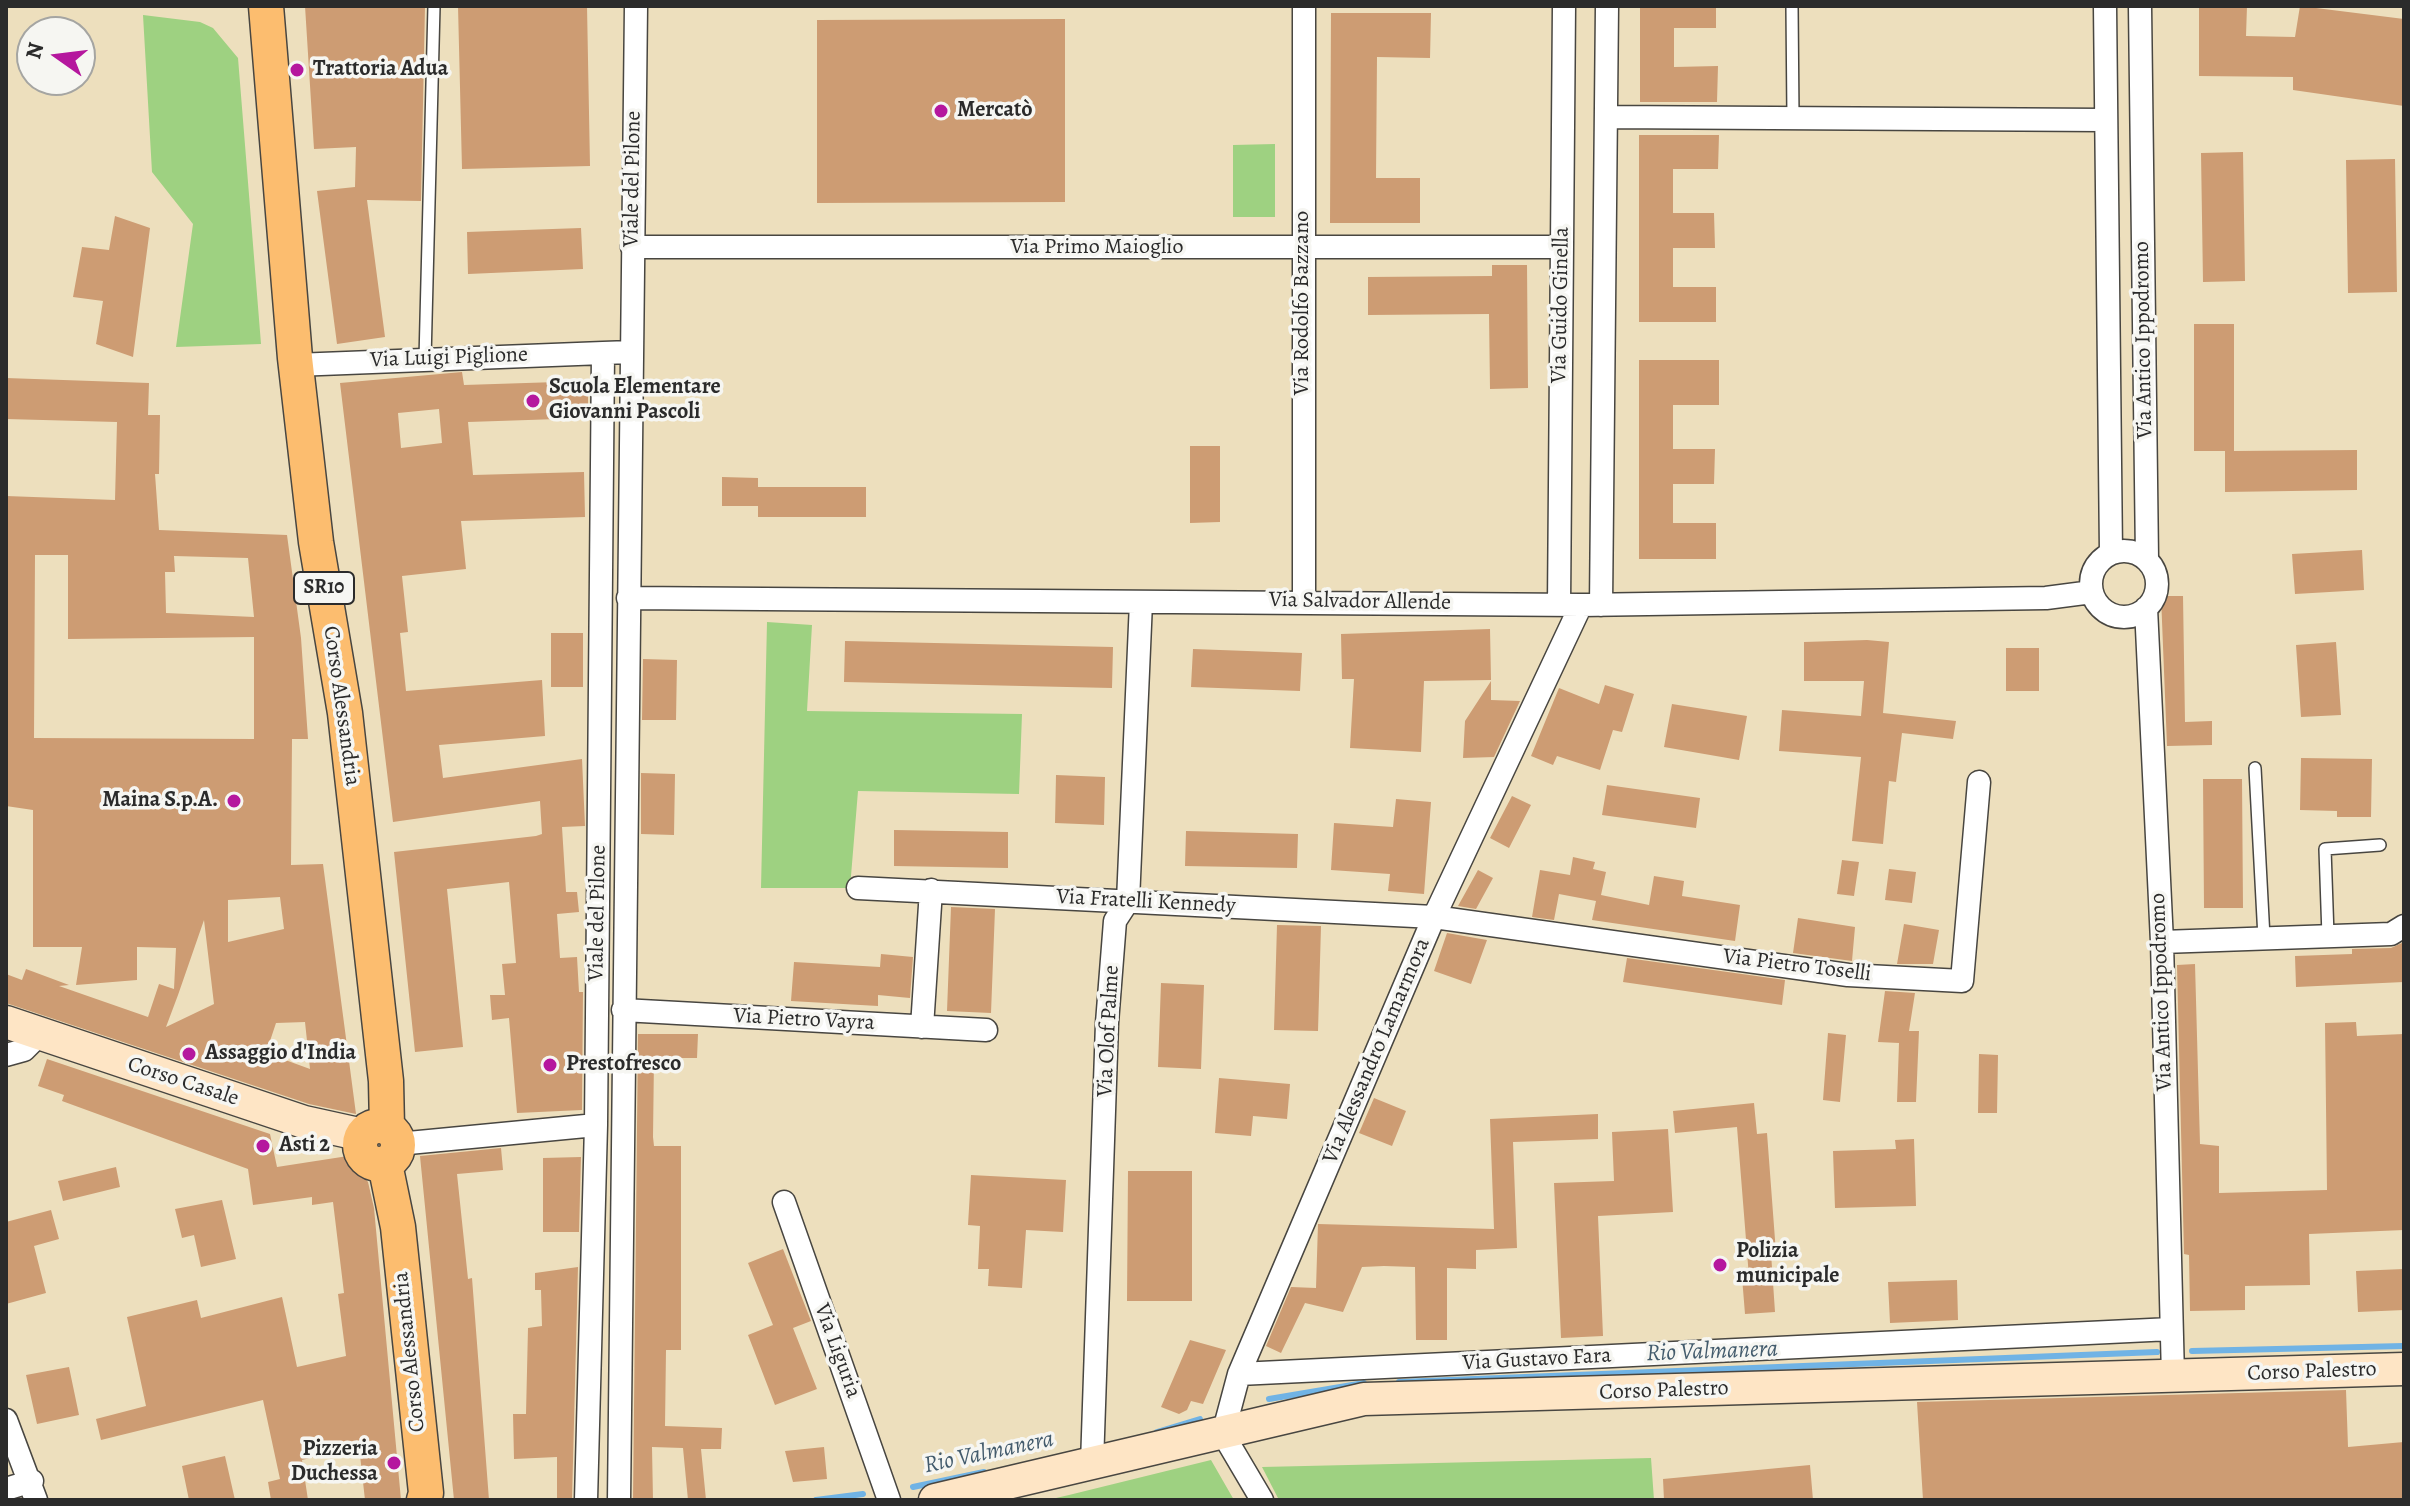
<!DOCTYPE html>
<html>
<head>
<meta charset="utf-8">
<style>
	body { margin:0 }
	#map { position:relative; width:2410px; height:1506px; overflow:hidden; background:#eddfbd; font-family:Alegreya,serif }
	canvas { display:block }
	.frame { position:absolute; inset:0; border:8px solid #2b2b2b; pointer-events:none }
	.north { position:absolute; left:16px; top:16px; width:80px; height:80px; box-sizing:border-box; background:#f6f6f2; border:2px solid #a5a5a2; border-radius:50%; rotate:284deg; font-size:22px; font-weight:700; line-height:32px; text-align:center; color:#2b2b2b }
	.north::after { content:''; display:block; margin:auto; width:28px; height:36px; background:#b5179e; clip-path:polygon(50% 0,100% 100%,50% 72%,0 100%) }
</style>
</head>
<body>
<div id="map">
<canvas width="2410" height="1506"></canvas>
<div class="frame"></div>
<div class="north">N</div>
</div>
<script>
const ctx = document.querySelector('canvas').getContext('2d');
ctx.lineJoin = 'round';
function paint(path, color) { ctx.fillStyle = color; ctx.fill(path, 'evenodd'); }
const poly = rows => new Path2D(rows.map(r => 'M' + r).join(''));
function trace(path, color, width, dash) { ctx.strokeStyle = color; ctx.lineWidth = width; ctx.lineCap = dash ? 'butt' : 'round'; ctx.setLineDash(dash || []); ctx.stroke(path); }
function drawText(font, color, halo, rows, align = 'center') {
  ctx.font = font + ' Alegreya,serif'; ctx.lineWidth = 7; ctx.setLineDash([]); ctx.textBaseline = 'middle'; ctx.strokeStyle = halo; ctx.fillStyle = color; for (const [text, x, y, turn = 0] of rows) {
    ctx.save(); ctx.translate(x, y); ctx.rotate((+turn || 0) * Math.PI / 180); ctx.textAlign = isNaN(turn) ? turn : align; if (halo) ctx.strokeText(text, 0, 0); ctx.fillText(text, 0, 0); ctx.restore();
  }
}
paint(poly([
	[143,15,200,22,213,28,238,58,261,344,176,347,193,224,152,172],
	[1275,144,1275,217,1233,217,1233,145],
	[767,622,812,625,807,711,1022,714,1019,794,858,791,850,888,761,888],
	[1651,1458,1654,1500,1279,1500,1262,1467],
	[1211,1460,1234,1500,1056,1498,1069,1495]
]), '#9ed181');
trace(poly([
	[2192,1351,2404,1346],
	[1399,1382,2157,1352],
	[1269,1399,1364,1383],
	[1157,1432,1200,1419],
	[913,1487,984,1472],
	[816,1500,863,1494]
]), '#70b3e5', 6);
paint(poly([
	[305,6,425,6,421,201,367,200,385,337,337,344,317,191,355,187,356,147,314,149],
	[458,6,587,6,590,166,462,169],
	[1640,6,1716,6,1716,28,1674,28,1674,67,1718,66,1717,102,1640,102],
	[2199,6,2247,6,2246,36,2295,37,2300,6,2404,19,2404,106,2293,90,2293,77,2199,76],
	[1331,13,1431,13,1430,58,1377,57,1376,178,1420,178,1420,223,1330,223],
	[1065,19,1065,202,817,203,817,20],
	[1639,135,1719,135,1718,169,1673,169,1673,213,1714,213,1715,248,1673,248,1673,287,1716,287,1716,322,1639,322],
	[2243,152,2245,281,2203,282,2201,153],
	[2395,159,2397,292,2348,293,2346,160],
	[115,216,150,228,133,357,96,344,103,301,73,297,82,247,109,250],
	[581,228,583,269,468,274,467,232],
	[1492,265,1527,265,1528,388,1490,389,1489,314,1368,315,1368,277,1492,276],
	[2194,324,2234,324,2234,451,2357,450,2357,490,2225,492,2225,451,2194,451],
	[1639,360,1719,360,1719,405,1673,405,1673,449,1715,449,1714,484,1673,484,1673,523,1716,523,1716,559,1639,559],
	[462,372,464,385,588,381,588,418,468,422,473,475,584,472,585,517,461,521,466,569,402,576,408,632,400,633,406,691,542,680,545,736,439,745,443,778,582,759,585,826,562,827,566,892,577,892,579,912,557,914,560,958,577,957,579,992,583,992,582,1110,517,1113,509,1018,492,1020,490,995,505,995,502,964,516,963,509,882,447,889,463,1047,415,1052,394,852,536,836,542,834,540,801,393,822,340,383],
	[439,409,442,443,401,448,398,413],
	[6,378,149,383,148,415,160,415,159,474,155,474,159,530,287,535,301,638,308,739,292,739,291,865,323,864,356,1114,309,1104,6,1003,6,974,22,980,26,969,69,985,59,986,148,1017,159,984,174,989,176,948,137,947,137,980,76,985,82,947,33,947,33,810,6,806,6,496,115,500,117,422,6,419],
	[35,555,68,555,68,639,254,637,254,739,34,738],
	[174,556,248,558,254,617,166,613,165,572,175,572],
	[280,897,284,929,228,942,228,900],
	[204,920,214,1004,166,1027,178,995],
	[305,1022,310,1069,266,1053,276,1023],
	[1190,446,1220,446,1220,522,1190,523],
	[722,477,758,478,758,487,866,487,866,517,758,517,758,506,722,506],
	[2362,550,2364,590,2295,594,2292,554],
	[2161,596,2183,596,2185,722,2212,721,2212,745,2167,746],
	[1490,629,1491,680,1424,681,1421,752,1350,748,1354,679,1342,679,1341,634],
	[551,633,583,633,583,687,551,687],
	[1867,640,1889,642,1883,713,1956,721,1953,739,1902,733,1896,782,1889,781,1883,844,1852,841,1861,757,1779,751,1782,710,1861,716,1864,681,1804,681,1804,642],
	[845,641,1113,647,1112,688,844,682],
	[2336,642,2341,715,2301,717,2296,645],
	[2006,648,2039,648,2039,691,2006,691],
	[1193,649,1302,653,1300,691,1191,687],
	[643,659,677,660,676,720,642,720],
	[1491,681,1491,700,1520,701,1494,757,1463,758,1465,721],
	[1605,685,1634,694,1622,732,1613,730,1600,770,1557,756,1553,765,1531,756,1559,688,1599,704],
	[1672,704,1747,716,1739,760,1664,747],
	[2301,758,2372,759,2371,817,2337,817,2337,811,2300,810],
	[641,773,675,774,674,835,641,834],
	[1056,775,1105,777,1104,825,1055,823],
	[2203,779,2242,779,2243,908,2204,908],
	[1607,785,1700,798,1696,828,1602,815],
	[1512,796,1531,805,1509,848,1490,838],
	[1396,799,1431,802,1424,894,1388,891,1390,874,1331,870,1334,823,1393,827],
	[894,830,1008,832,1008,868,894,866],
	[1186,831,1298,834,1297,868,1185,866],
	[1573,857,1595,862,1593,869,1606,872,1601,895,1649,905,1654,876,1684,881,1682,896,1740,905,1735,941,1592,920,1596,901,1559,894,1554,920,1532,917,1540,870,1570,875],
	[1842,860,1859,862,1854,896,1837,894],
	[1889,869,1916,872,1912,903,1885,900],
	[1478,870,1493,878,1476,909,1458,906],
	[951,907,995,909,991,1013,947,1011],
	[1798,918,1855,927,1852,961,1793,953],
	[1904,924,1939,930,1933,964,1897,964],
	[1277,925,1321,926,1318,1031,1274,1030],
	[1447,933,1487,940,1471,984,1434,971],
	[2404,942,2404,982,2296,987,2295,956,2352,954,2352,949,2391,948],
	[881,954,913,957,910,998,878,995,878,1006,791,1001,794,962,880,967],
	[1627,958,1785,980,1782,1005,1623,982],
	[2195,964,2200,1144,2219,1146,2219,1193,2327,1190,2325,1023,2356,1022,2357,1036,2404,1034,2404,1230,2309,1234,2310,1285,2245,1286,2245,1310,2190,1311,2189,1255,2184,1254,2177,965],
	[1161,983,1204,985,1201,1069,1158,1067],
	[1885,991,1915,993,1909,1031,1919,1031,1916,1102,1897,1102,1899,1043,1878,1042],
	[1828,1033,1846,1035,1840,1102,1823,1100],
	[638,1034,698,1034,697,1058,654,1058,653,1137,654,1146,681,1146,681,1350,666,1350,665,1426,722,1428,721,1449,701,1449,706,1500,688,1500,683,1448,652,1447,653,1500,633,1500],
	[1979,1054,1998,1055,1997,1113,1978,1113],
	[47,1059,270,1134,277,1167,348,1156,368,1182,374,1208,401,1500,365,1500,359,1446,302,1460,308,1500,271,1500,268,1482,280,1479,263,1400,101,1440,96,1419,146,1406,127,1317,197,1300,201,1318,282,1297,297,1367,346,1356,338,1294,344,1293,333,1202,312,1205,312,1197,253,1205,248,1169,62,1101,64,1095,38,1086],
	[1219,1078,1290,1084,1287,1119,1253,1116,1251,1136,1215,1133],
	[1374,1098,1406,1111,1392,1146,1359,1133],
	[1754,1103,1757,1134,1767,1133,1776,1253,1771,1253,1775,1312,1745,1314,1742,1277,1749,1277,1737,1127,1675,1133,1673,1111],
	[1598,1114,1598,1139,1513,1142,1517,1248,1476,1250,1476,1269,1447,1268,1447,1340,1416,1340,1415,1267,1384,1266,1362,1267,1343,1312,1305,1303,1281,1353,1266,1346,1291,1287,1316,1288,1318,1224,1494,1229,1490,1119],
	[1668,1129,1673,1212,1598,1216,1603,1336,1561,1338,1554,1183,1614,1181,1612,1132],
	[1914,1139,1916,1206,1835,1208,1833,1151,1896,1149,1895,1140],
	[501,1148,503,1170,457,1174,468,1279,472,1278,489,1500,454,1500,420,1156],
	[581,1157,579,1232,543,1232,543,1158],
	[116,1167,120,1187,63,1201,58,1181],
	[1128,1171,1192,1171,1192,1301,1127,1301],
	[971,1175,1066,1180,1063,1232,1026,1230,1022,1288,988,1286,989,1269,978,1269,980,1226,968,1225],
	[222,1200,236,1259,201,1267,194,1235,182,1238,175,1209],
	[51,1210,59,1239,34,1246,46,1293,6,1304,6,1222],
	[783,1249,811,1321,793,1328,817,1389,775,1405,748,1335,773,1325,748,1263],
	[578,1267,572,1500,557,1500,557,1457,514,1459,513,1414,526,1414,528,1328,542,1326,541,1290,535,1290,535,1273],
	[2404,1269,2404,1310,2358,1312,2356,1271],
	[1957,1280,1958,1320,1890,1323,1888,1282],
	[1190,1340,1226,1350,1203,1404,1191,1401,1187,1410,1179,1414,1161,1407],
	[69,1367,79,1415,37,1424,26,1375],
	[2346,1390,2348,1447,2404,1442,2404,1500,1923,1500,1917,1402],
	[824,1447,827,1479,793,1482,785,1451],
	[225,1456,235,1500,189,1500,182,1466],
	[1810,1465,1813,1500,1664,1500,1663,1479]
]), '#cd9c73');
const lane = poly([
	[1792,6,1793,118],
	[425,359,434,6],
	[2255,768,2264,938],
	[2328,936,2325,849,2380,845]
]);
const street = poly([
	[1304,6,1304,601],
	[2105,6,2111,553],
	[2140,6,2147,559],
	[1606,117,2104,120],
	[632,247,1562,247],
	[295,365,603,353],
	'2091 584a33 33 0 1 1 66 0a33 33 0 1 1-66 0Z',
	[628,598,1581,605,2046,598,2092,592],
	[1559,605,1564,6],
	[1601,605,1607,6],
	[2146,608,2162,942,2173,1377],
	[858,888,1434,917,1848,975,1962,981,1979,782],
	[2162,942,2391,934,2404,926],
	[623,1010,986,1030],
	[922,1027,931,890],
	[6,1055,24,1050,40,1034],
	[398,1144,596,1125],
	[784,1202,889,1500],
	[1239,1374,2171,1329],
	[6,1420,36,1500],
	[1092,1464,1107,1023,1115,921,1128,901,1141,602],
	[6,1489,32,1481],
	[586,1500,596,1125,603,353,631,352],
	[619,1500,636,6],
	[1262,1500,1223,1434,1239,1374,1434,917,1581,605]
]);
const secondary = poly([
	[6,1022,304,1122,363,1135],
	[935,1500,1364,1399,2404,1369]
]);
const primary = poly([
	[266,6,295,358,316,542,345,713,386,1081,387,1127],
	'360 1145a19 19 0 1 1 38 0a19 19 0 1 1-38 0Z',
	[385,1164,398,1227,426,1493,424,1500]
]);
trace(lane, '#484641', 14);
trace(street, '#484641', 25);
trace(secondary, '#484641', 35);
trace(primary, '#484641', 37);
trace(lane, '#fff', 11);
trace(street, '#fff', 22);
trace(secondary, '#fee5c5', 32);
trace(primary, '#fcbd6f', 34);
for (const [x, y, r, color] of [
	[297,70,8,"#b5179e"],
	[941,111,8,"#b5179e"],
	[533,401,8,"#b5179e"],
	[234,801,8,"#b5179e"],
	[189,1054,8,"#b5179e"],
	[550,1065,8,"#b5179e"],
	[263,1146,8,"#b5179e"],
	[1720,1265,8,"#b5179e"],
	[394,1463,8,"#b5179e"]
]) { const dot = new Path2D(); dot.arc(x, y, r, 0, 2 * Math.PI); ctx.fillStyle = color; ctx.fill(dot); trace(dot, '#f6f6f2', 3); }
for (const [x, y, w] of [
	[324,588,60]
]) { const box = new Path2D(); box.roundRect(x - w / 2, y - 16, w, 32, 6); ctx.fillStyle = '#f6f6f2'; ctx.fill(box); trace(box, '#2b2b2b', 2); }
drawText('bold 20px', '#2b2b2b', null, [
	["SR10",324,588]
]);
drawText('bold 22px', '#2b2b2b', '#f6f6f2', [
	["Trattoria Adua",313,70],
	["Mercatò",957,111],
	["Scuola Elementare",549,388],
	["Giovanni Pascoli",549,413],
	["Maina S.p.A.",218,801,"right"],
	["Assaggio d'India",205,1054],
	["Prestofresco",566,1065],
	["Asti 2",279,1146],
	["Polizia",1736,1252],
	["municipale",1736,1277],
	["Pizzeria",378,1450,"right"],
	["Duchessa",378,1475,"right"]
], 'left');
drawText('22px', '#2b2b2b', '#f6f6f2', [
	["Viale del Pilone",633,179,-89],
	["Via Primo Maioglio",1097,248],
	["Via Rodolfo Bazzano",1303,303,-90],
	["Via Guido Ginella",1561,305,-89],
	["Via Antico Ippodromo",2144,340,-91],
	["Via Luigi Piglione",449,358,-2],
	["Via Salvador Allende",1360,602,1],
	["Corso Alessandria",341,706,82],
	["Via Fratelli Kennedy",1146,902,3],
	["Viale del Pilone",598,913,-89],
	["Via Pietro Toselli",1797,966,7],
	["Via Antico Ippodromo",2162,992,-92],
	["Via Pietro Vayra",804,1020,3],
	["Via Olof Palme",1109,1031,-87],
	["Via Alessandro Lamarmora",1377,1051,-67],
	["Corso Casale",183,1082,18],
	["Via Liguria",837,1351,70],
	["Corso Alessandria",410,1352,-96],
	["Via Gustavo Fara",1537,1360,-3],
	["Corso Palestro",2312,1372,-2],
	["Corso Palestro",1664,1391,-2]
]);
drawText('italic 24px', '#435b6c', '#f6f6f2', [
	["Rio Valmanera",1712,1352,-2],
	["Rio Valmanera",989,1453,-12]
]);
</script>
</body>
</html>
